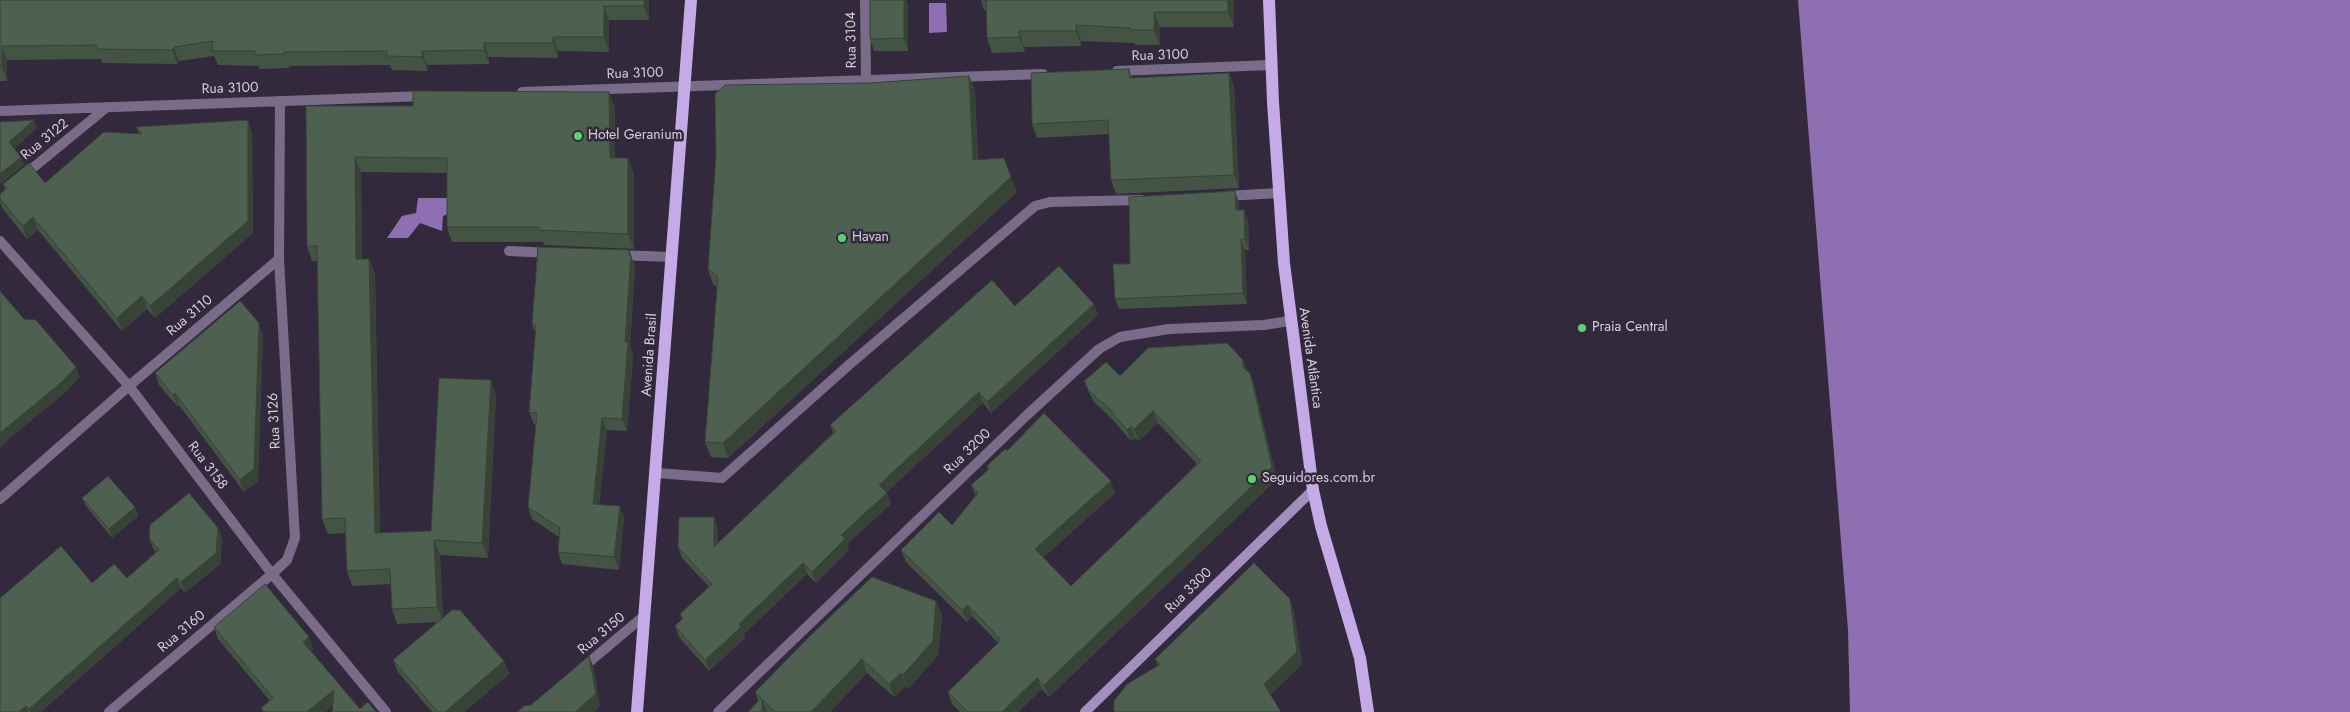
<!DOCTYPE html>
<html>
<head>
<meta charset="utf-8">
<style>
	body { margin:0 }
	canvas { display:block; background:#32293c }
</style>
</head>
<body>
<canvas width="2350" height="712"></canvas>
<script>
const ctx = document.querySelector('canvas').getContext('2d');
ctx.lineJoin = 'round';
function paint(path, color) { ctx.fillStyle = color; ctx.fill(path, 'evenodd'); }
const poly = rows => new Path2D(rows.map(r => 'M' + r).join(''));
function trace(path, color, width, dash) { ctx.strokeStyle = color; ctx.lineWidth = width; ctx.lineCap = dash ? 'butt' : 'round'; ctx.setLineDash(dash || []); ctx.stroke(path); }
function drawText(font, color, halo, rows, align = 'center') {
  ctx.font = font + ' Jost,sans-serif'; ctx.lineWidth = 5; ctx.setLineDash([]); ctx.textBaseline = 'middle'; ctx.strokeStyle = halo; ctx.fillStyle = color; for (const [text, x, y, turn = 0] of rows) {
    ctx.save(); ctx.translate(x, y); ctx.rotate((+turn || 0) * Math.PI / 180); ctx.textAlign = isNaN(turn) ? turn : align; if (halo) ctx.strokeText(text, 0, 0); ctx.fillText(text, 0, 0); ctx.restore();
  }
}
paint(poly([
	[1798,0,2350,0,2350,712,1850,712,1848,630],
	[929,3,946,3,947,32,929,33],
	[418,198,447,198,448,214,443,216,442,231,420,223,408,238,387,238,402,216,416,213]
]), '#8e70b2');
trace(poly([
	[1225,196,1279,193],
	[509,251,551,253],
	[618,255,672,257],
	[657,473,722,478,850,364,1035,206,1050,202,1141,200]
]), '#796c89', 10);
trace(poly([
	[865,0,866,80],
	[1117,71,1271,65],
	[522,92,1043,74],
	[0,111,426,96],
	[23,176,107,107],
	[0,241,129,386,272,574,386,712],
	[0,499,129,386,279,259],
	[581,669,645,615],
	[109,712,272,574,287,560,295,538,279,259,280,101],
	[718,712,1027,415,1099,349,1120,337,1169,329,1264,325,1289,321]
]), '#796c89', 10);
trace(poly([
	[1085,712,1313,490]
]), '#a38fbe', 10);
trace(poly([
	[1269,0,1273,102,1284,263,1313,490,1321,526,1360,658,1368,712],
	[637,712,691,0]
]), '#c4aae6', 12);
paint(poly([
	[0,0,649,0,649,20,609,20,609,52,558,51,558,58,489,57,489,64,427,65,428,71,392,70,390,65,289,66,289,68,260,69,258,66,218,65,214,56,179,61,177,64,102,63,101,59,7,60,7,81,0,81],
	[981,0,1234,0,1234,27,1160,27,1160,45,1135,45,1134,43,1081,41,1081,46,1024,47,1025,52,992,53,987,38,987,10,984,10],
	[908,5,908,51,874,51,870,39],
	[1129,69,1132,78,1229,73,1234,87,1239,188,1116,194,1111,180,1109,134,1037,138,1032,124],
	[969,76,975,91,978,159,1017,192,728,458,711,457,705,442,717,287,713,284,708,269,870,83],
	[306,106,615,107,615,158,634,174,634,249,544,245,543,242,452,242,447,227,447,173,361,172,362,259,369,259,375,274,380,533,431,531,496,395,488,558,440,555,443,617,504,661,509,674,464,712,432,712,398,672,393,660,437,622,397,624,392,609,391,584,352,586,347,571,345,533,328,534,322,519,317,261,312,261,307,246],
	[136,127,252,133,253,233,155,318,147,309,122,331,38,230,27,239,2,208,0,202,0,194,5,190,3,184,45,183,139,133],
	[1239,202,1239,210,1248,220,1249,250,1245,250,1247,304,1119,309,1115,299,1130,264],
	[629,250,635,267,630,346,633,355,627,431,607,430,599,504,624,518,619,570,562,564,558,552,559,537,532,519,528,507,536,424,534,424,529,412,536,334,532,325],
	[1094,304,1098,315,991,413,983,403,886,492,891,504,847,544,849,550,816,583,807,574,744,634,745,638,709,671,679,637,675,626,682,620,680,614,709,587,682,558,678,547,718,528,718,543,833,433,830,425,1015,306],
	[263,335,258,481,244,492,179,405,178,407,159,385,155,373],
	[1248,372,1250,373,1254,385,1277,479,1049,697,1042,689,1018,712,960,712,952,704,948,692,998,643,972,616,967,622,906,562,901,550,952,525,976,496,971,485,988,470,987,466,1007,451,1115,493,1043,558,1071,586,1197,464,1158,423,1139,441,1135,438,1131,441,1112,419,1094,402,1089,393,1084,381,1120,376],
	[82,498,135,507,138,516,112,538,86,506],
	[149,538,222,538,220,564,185,593,181,588,41,712,0,712,92,583,127,578,156,552,153,548],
	[936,601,942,615,938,655,908,689,906,686,894,697,867,673,830,712,748,712,758,701,755,692],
	[1294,612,1302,664,1270,695,1158,666,1155,659],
	[214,627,309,637,313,649,311,651,360,709,376,712,332,706,325,712,263,712,261,708,270,701,218,639]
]), '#435344');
paint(poly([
	[644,0,649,0,649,20,644,6],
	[904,0,906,0,908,5,908,51,904,38],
	[1228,0,1234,0,1234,27,1228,12],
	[604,6,609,20,609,52,604,37],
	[1154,12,1160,27,1160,45,1154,30],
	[1076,25,1081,41,1081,46,1076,31],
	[1019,31,1024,47,1025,52,1019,37],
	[553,37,558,51,558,58,553,43],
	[484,43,489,57,489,64,484,50],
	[2,46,7,60,7,81,2,66],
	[174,47,179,61,177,64,172,50],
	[422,51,427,65,428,71,422,57],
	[1229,73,1234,87,1239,188,1234,175],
	[969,76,975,91,978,175,973,160],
	[609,92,615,107,615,173,610,158],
	[34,120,37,128,12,151,9,142],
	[248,120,252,133,253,233,155,318,150,306],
	[21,157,24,165,0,185,0,174],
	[355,157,361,172,362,275,356,259],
	[628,158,634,174,634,249,628,234],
	[1011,177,1017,192,728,458,723,443],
	[1235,191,1239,202,1240,221,1236,210],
	[1244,210,1248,220,1249,250,1245,239],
	[33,217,38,230,27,239,23,226],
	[1241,240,1245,250,1247,304,1243,293],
	[629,250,635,267,630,346,633,355,627,431,622,419,625,342],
	[369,259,375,274,380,548,375,533],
	[142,296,147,309,122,331,117,318],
	[1094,304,1098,315,991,413,987,402],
	[259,323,263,335,258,481,244,492,240,480],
	[1243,360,1248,372,1243,368],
	[76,367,80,377,65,393,10,438,0,448,0,433],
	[1250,373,1254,385,1277,479,1049,697,1044,685,1272,467],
	[491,380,496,395,488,558,482,543],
	[979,392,983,403,883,496,879,485],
	[175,393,179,405,178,407,173,395],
	[1153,411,1158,423,1139,441,1134,429],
	[602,418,607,430,598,516,593,504],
	[1131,426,1135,438,1131,441,1127,430],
	[1111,481,1115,493,1040,561,1035,549],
	[887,493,891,504,847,544,849,550,816,583,812,572,841,535],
	[620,506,624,518,619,570,614,557],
	[135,507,138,516,112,538,109,529],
	[714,517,718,528,718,558,714,547],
	[218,528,222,538,220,564,185,593,181,582],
	[434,540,440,555,443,622,437,607],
	[803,563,807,574,744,634,745,638,709,671,705,660,739,624],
	[177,578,181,588,41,712,30,712,29,709],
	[1290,599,1294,612,1302,664,1268,696,1264,684],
	[936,601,942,615,938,655,908,689,903,675],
	[968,605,972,616,967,622,962,610],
	[309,637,313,649,308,654,303,642],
	[589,656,594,668,600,706,594,712,575,712],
	[862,659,867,673,830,712,811,712],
	[504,661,509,674,464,712,445,712],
	[901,673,906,686,894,697,889,684],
	[1037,678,1042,689,1018,712,1002,712],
	[334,690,338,702,325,712,307,712],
	[762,699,767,712,762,712],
	[26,706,28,712,19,712]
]), '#374337');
const building = poly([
	[0,0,644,0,644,6,604,6,604,37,553,37,553,43,484,43,484,50,422,51,422,57,387,56,387,51,284,52,284,54,255,55,255,51,212,51,213,41,174,47,172,50,97,49,97,45,2,46,2,66,0,66,0,0],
	[870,0,904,0,904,38,870,39,870,0],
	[986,0,1228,0,1228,12,1154,12,1154,30,1130,30,1130,28,1076,25,1076,31,1019,31,1019,37,987,38,986,0],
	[1129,69,1130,78,1229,73,1234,175,1111,180,1108,120,1032,124,1031,73,1129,69],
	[969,76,973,160,1004,158,1011,177,723,443,705,442,718,277,708,269,716,155,715,94,725,85,870,83,969,76],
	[413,91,609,92,610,158,628,158,628,234,539,230,539,227,447,227,447,158,355,157,356,259,369,259,375,533,431,531,439,378,491,380,482,543,434,540,437,607,392,609,390,569,347,571,345,518,322,519,317,246,307,246,306,106,413,106,413,91],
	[34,120,9,142,21,157,0,174,0,122,34,120],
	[248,120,248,221,150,306,142,296,117,318,33,217,23,226,0,199,0,194,7,188,3,184,29,163,45,183,104,132,142,134,136,127,248,120],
	[1235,191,1236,210,1244,210,1245,239,1241,240,1243,293,1115,299,1113,264,1130,264,1129,197,1235,191],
	[538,247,629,250,629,255,631,255,625,342,628,342,622,419,602,418,593,504,620,506,614,557,558,552,560,528,528,507,537,413,529,412,536,325,532,325,538,247],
	[1059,266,1094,304,987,402,979,392,879,485,887,493,841,535,845,539,812,572,803,563,739,624,741,627,705,660,675,626,683,618,680,614,712,584,678,547,679,517,714,517,714,547,836,431,830,425,992,280,1015,306,1059,266],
	[0,291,24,319,36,320,76,367,61,383,0,433,0,291],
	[240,301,259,323,254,469,240,480,175,393,173,395,155,373,240,301],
	[1227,343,1243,360,1243,368,1250,373,1272,467,1044,685,1037,678,1002,712,968,712,948,692,1001,640,968,605,962,610,901,550,939,512,952,525,978,493,971,485,989,469,987,466,1005,449,1007,451,1044,413,1111,481,1035,549,1071,586,1201,461,1153,411,1134,429,1131,426,1127,430,1108,407,1089,391,1084,381,1106,362,1120,376,1148,348,1227,343],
	[108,476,135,507,109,529,82,498,108,476],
	[189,493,218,528,216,553,181,582,177,578,29,709,26,706,19,712,0,712,0,598,61,546,92,583,114,564,127,578,159,550,149,538,150,525,189,493],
	[1254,563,1290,599,1297,652,1264,684,1281,712,1114,712,1114,701,1127,684,1161,664,1155,659,1254,563],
	[872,577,936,601,933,641,903,675,901,673,889,684,862,659,811,712,775,712,762,699,762,712,748,712,761,698,755,692,811,635,872,577],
	[265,584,309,637,303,642,360,709,368,702,376,712,332,712,334,690,307,712,265,712,261,708,273,698,214,627,265,584],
	[452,610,460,610,504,661,445,712,438,712,393,660,452,610],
	[589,656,596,694,575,712,517,712,524,706,531,705,589,656]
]);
paint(building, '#4e604f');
trace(building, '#374337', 1);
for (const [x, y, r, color] of [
	[578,136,5,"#5ad56e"],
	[842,238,5,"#5ad56e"],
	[1582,328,5,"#5ad56e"],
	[1252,479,5,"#5ad56e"]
]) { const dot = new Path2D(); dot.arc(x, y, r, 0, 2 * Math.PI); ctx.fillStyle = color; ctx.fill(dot); trace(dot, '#32293c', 2); }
drawText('14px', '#d4cfdb', '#32293c', [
	["Rua 3104",852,40,-91],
	["Rua 3100",1160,56,-2],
	["Rua 3100",635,74,-2],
	["Rua 3100",230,89,-2],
	["Rua 3122",45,140,-39],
	["Rua 3110",190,316,-40],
	["Avenida Brasil",650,355,-86],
	["Avenida Atlântica",1310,358,82],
	["Rua 3126",275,421,-93],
	["Rua 3200",968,452,-44],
	["Rua 3158",207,466,53],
	["Rua 3300",1189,591,-44],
	["Rua 3160",182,632,-40],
	["Rua 3150",602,634,-40]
]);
drawText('14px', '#d4cfdb', '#32293c', [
	["Hotel Geranium",588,136],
	["Havan",852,238],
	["Praia Central",1592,328],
	["Seguidores.com.br",1262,479]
], 'left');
</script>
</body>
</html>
